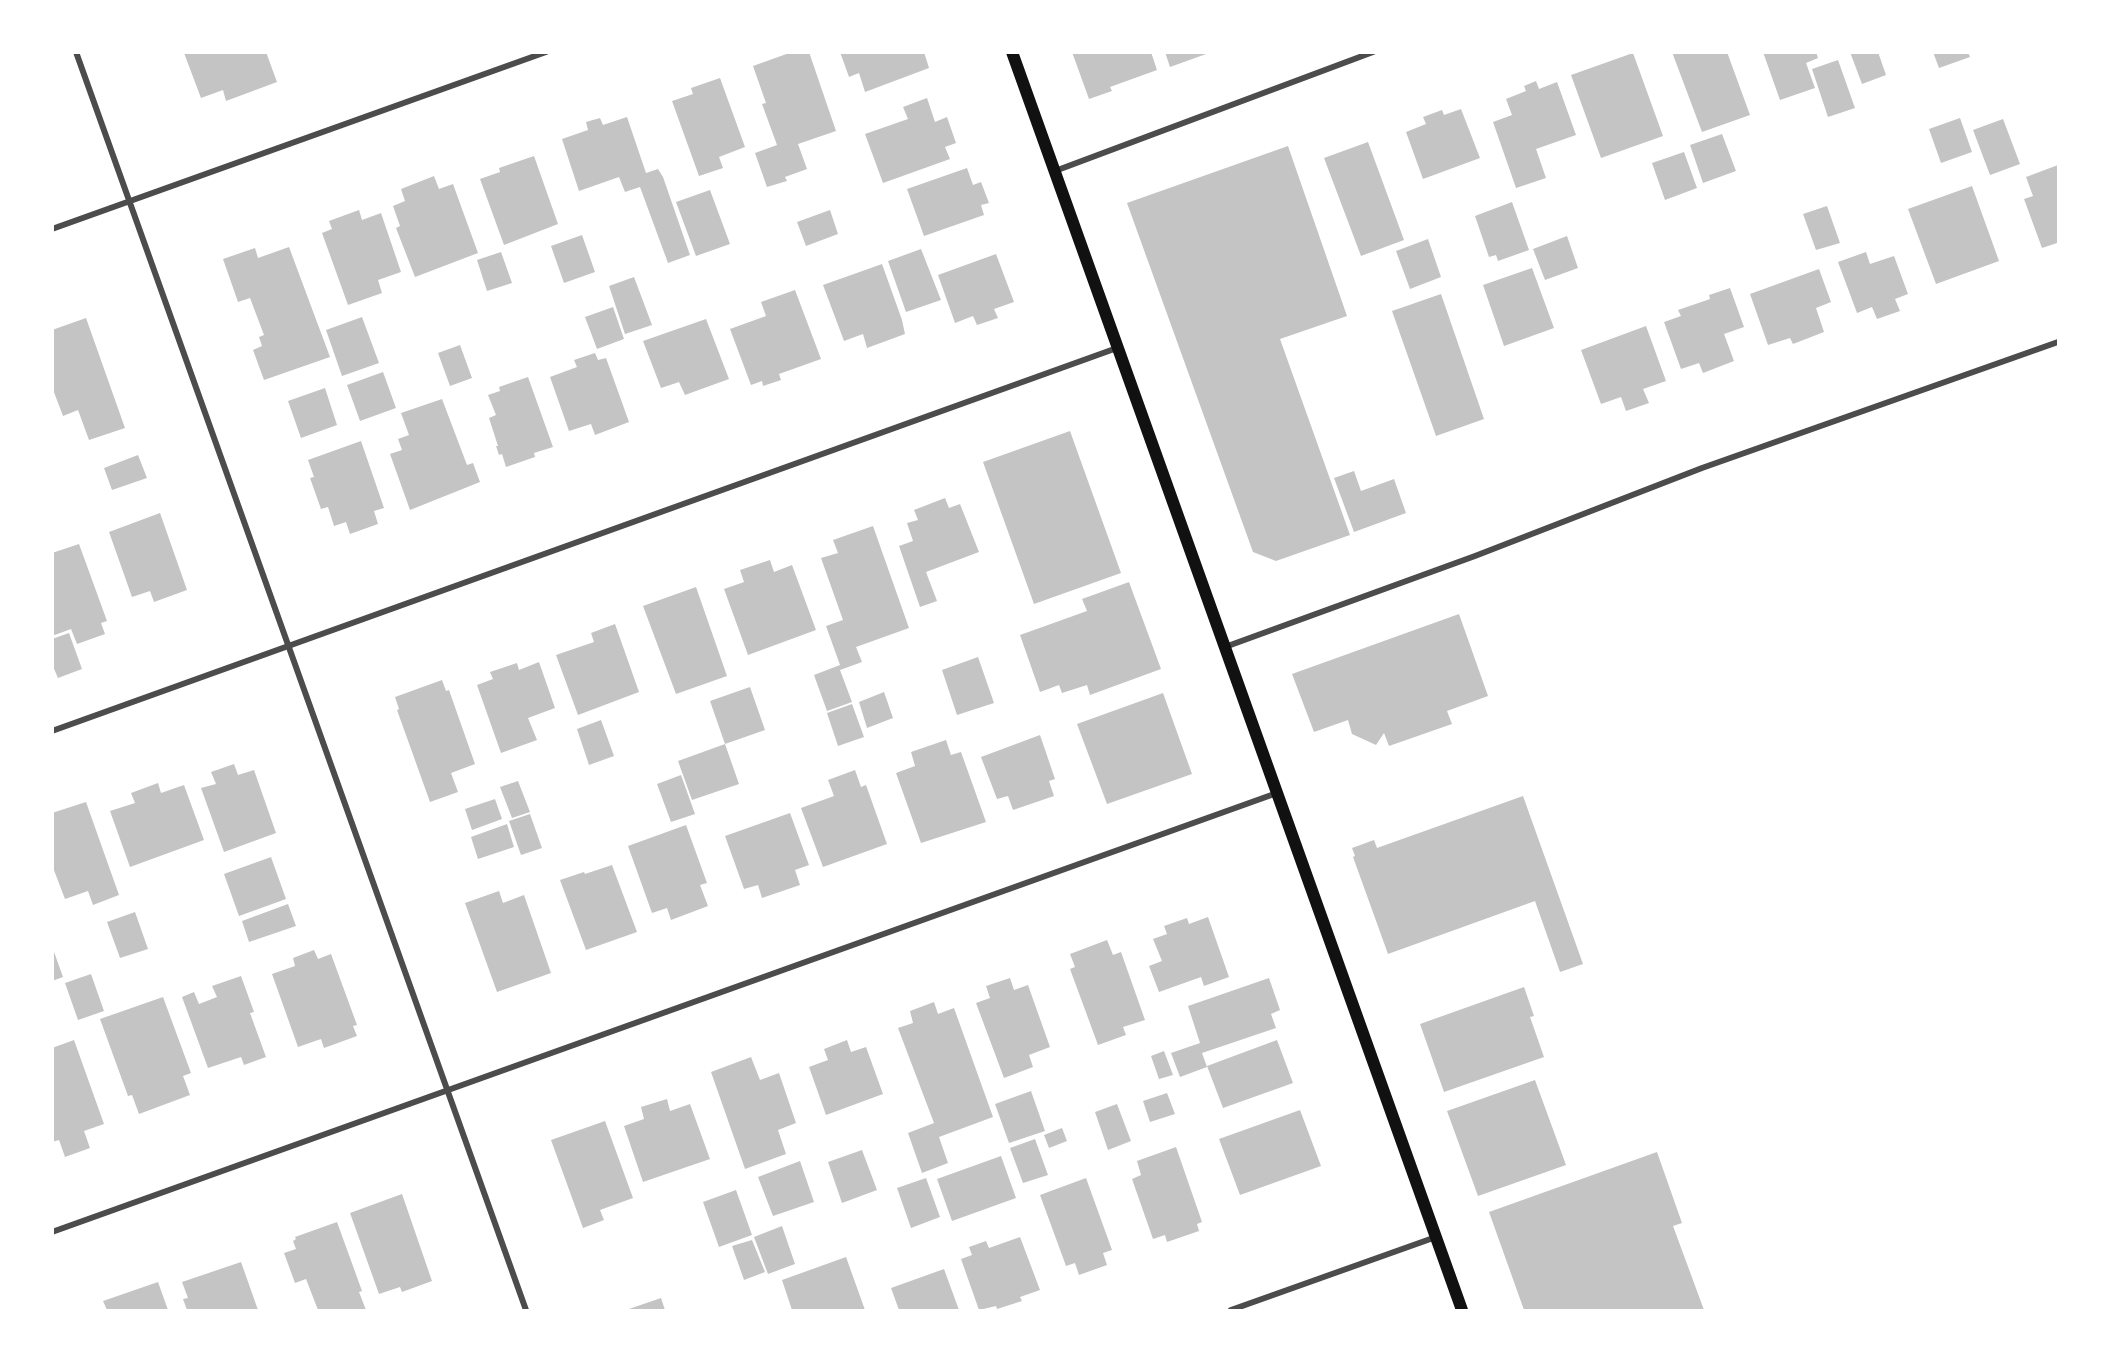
<!DOCTYPE html>
<html>
<head>
<meta charset="utf-8">
<style>
	body { margin:0 }
	#map { position:relative; width:2111px; height:1363px; overflow:hidden; background:#fff; font-family:"Roboto Serif",serif }
	canvas { display:block }
	.frame { position:absolute; inset:0; border:54px solid #fff; pointer-events:none }
</style>
</head>
<body>
<div id="map">
<canvas width="2111" height="1363"></canvas>
<div class="frame"></div>
</div>
<script>
const ctx = document.querySelector('canvas').getContext('2d');
ctx.lineJoin = 'round';
function paint(path, color) { ctx.fillStyle = color; ctx.fill(path, 'evenodd'); }
const poly = rows => new Path2D(rows.map(r => 'M' + r).join(''));
function trace(path, color, width, dash) { ctx.strokeStyle = color; ctx.lineWidth = width; ctx.lineCap = dash ? 'butt' : 'round'; ctx.setLineDash(dash || []); ctx.stroke(path); }
paint(poly([
	[266,52,277,82,226,101,223,90,201,98,184,53],
	[792,52,809,52,836,131,798,144,807,169,785,177,787,181,767,187,755,153,777,145,762,104,766,103,753,66],
	[840,52,924,52,929,68,865,92,859,73,849,77],
	[1072,52,1151,52,1157,70,1110,87,1112,91,1089,99],
	[1165,52,1209,52,1209,53,1170,67],
	[1672,52,1727,52,1750,115,1702,132],
	[1763,52,1816,52,1818,58,1806,63,1815,88,1780,100],
	[1850,52,1878,52,1886,75,1862,84],
	[1933,52,1968,52,1970,57,1939,68],
	[1633,53,1663,136,1601,158,1571,75],
	[1838,60,1855,108,1828,117,1812,69],
	[720,78,745,147,719,157,723,168,699,176,672,101,693,94,691,88],
	[1536,81,1539,89,1557,82,1576,135,1536,149,1546,178,1516,188,1493,122,1512,115,1506,99,1526,91,1524,86],
	[927,98,935,122,947,117,956,143,945,147,950,159,883,183,865,134,908,119,903,107],
	[1461,109,1480,158,1423,179,1406,132,1426,124,1423,117,1442,110,1444,115],
	[627,117,646,173,658,169,663,177,690,255,668,263,640,187,625,192,619,177,579,191,562,139,588,130,586,122,600,118,603,125],
	[1960,118,1972,152,1941,163,1929,129],
	[2003,119,2020,164,1990,175,1973,130],
	[1722,134,1736,171,1703,183,1690,145],
	[1368,142,1404,240,1361,256,1324,158],
	[1288,146,1347,316,1280,339,1350,535,1276,561,1253,552,1127,203],
	[1684,152,1697,188,1665,200,1652,163],
	[534,156,558,224,504,245,480,179,500,172,499,168],
	[2058,165,2058,247,2057,243,2042,248,2024,199,2033,196,2026,177],
	[967,168,973,185,981,182,989,203,981,205,984,215,924,236,907,189],
	[434,176,439,189,453,184,478,253,415,277,396,228,400,226,393,206,405,201,401,189],
	[1972,186,1999,261,1936,284,1908,209],
	[710,190,730,244,696,256,676,202],
	[1512,202,1529,250,1498,261,1496,255,1489,257,1475,216],
	[1827,206,1840,243,1816,250,1803,214],
	[359,210,362,220,381,213,401,272,378,280,382,293,348,305,322,233,332,229,329,221],
	[830,210,838,234,806,246,797,222],
	[582,235,595,272,564,283,551,246],
	[1567,236,1578,268,1545,280,1533,249],
	[1428,239,1441,277,1410,289,1396,251],
	[289,247,330,357,264,380,253,350,262,346,259,337,264,335,250,298,238,302,223,259,255,248,258,258],
	[921,249,941,300,906,312,888,261],
	[501,252,512,283,487,291,477,260],
	[1866,252,1870,264,1894,256,1908,294,1895,299,1900,311,1877,319,1872,307,1857,313,1838,262],
	[996,254,1014,302,994,309,998,318,977,325,973,316,955,323,938,275],
	[882,264,902,320,905,334,867,348,863,334,844,341,823,285],
	[1532,268,1554,328,1504,346,1483,285],
	[1819,269,1831,302,1816,308,1824,332,1793,344,1790,338,1768,345,1750,294],
	[634,277,652,325,625,334,609,286],
	[1730,288,1744,327,1724,334,1734,361,1703,373,1699,363,1681,369,1664,322,1681,316,1678,310,1710,299,1709,295],
	[795,290,821,359,779,374,781,380,763,386,762,381,751,385,730,329,766,316,761,302],
	[1441,294,1484,419,1436,436,1392,311],
	[613,307,624,339,597,349,585,317],
	[362,317,379,363,342,376,326,330],
	[86,318,125,428,89,440,78,410,63,416,52,387,52,330],
	[706,319,729,379,685,395,679,382,661,388,643,341],
	[1646,326,1666,381,1643,389,1649,403,1626,411,1621,397,1601,404,1581,350],
	[460,345,472,378,450,386,438,353],
	[595,353,598,360,606,358,629,422,595,435,591,424,569,431,550,377,577,367,574,360],
	[383,372,396,408,360,421,347,385],
	[528,377,553,447,534,453,535,457,506,467,502,454,499,455,496,446,498,446,489,418,496,415,488,395,500,391,499,387],
	[325,388,337,425,301,438,288,401],
	[442,399,467,465,473,463,480,482,410,510,390,454,402,450,398,439,409,435,401,413],
	[1070,431,1121,573,1034,604,983,462],
	[361,441,384,508,374,511,378,524,350,534,346,522,334,526,328,507,321,509,310,478,314,477,308,460],
	[138,455,147,478,112,490,104,468],
	[1354,471,1361,491,1394,479,1406,513,1354,532,1334,478],
	[945,498,949,508,960,504,979,552,926,572,937,601,920,607,899,546,913,541,907,523,918,520,914,510],
	[160,513,187,590,154,602,150,591,132,597,109,532],
	[873,526,909,628,856,647,862,662,840,670,852,702,827,711,814,675,840,665,826,626,843,620,821,558,838,553,833,540],
	[79,544,107,621,101,623,105,634,77,644,71,629,52,636,52,553],
	[770,560,774,572,792,565,816,630,748,655,724,589,744,582,740,570],
	[1129,582,1161,669,1090,695,1087,685,1062,693,1059,685,1040,692,1020,635,1087,611,1082,599],
	[696,587,727,676,676,694,643,606],
	[1459,614,1488,696,1447,711,1452,724,1389,746,1384,733,1376,745,1352,734,1348,720,1314,732,1292,674],
	[615,624,639,692,578,715,556,655,594,642,591,633],
	[69,633,82,669,58,678,52,664,52,639],
	[978,657,994,703,957,715,942,670],
	[539,662,555,708,528,718,537,740,501,753,477,685,493,679,490,672,517,663,519,670],
	[442,680,446,691,449,690,475,764,451,773,458,792,430,802,397,710,399,709,395,697],
	[750,687,765,730,725,744,710,701],
	[884,692,893,718,867,728,859,702],
	[1163,693,1192,774,1107,804,1077,724],
	[852,704,864,737,838,746,827,713],
	[601,720,614,756,589,765,577,729],
	[1040,735,1055,779,1049,781,1054,796,1013,810,1008,796,997,799,981,757],
	[946,740,951,755,961,752,986,822,921,843,896,773,915,766,911,752],
	[725,744,739,784,692,800,678,761],
	[234,764,238,775,254,770,276,833,224,852,201,788,216,784,211,772],
	[855,770,861,787,866,785,887,844,823,867,801,808,834,796,828,780],
	[681,775,695,814,671,822,657,784],
	[518,781,530,812,512,818,500,787],
	[158,783,161,793,184,785,204,840,130,867,110,811,135,803,131,793],
	[1523,796,1583,964,1560,972,1535,901,1388,954,1353,857,1355,856,1352,848,1374,840,1377,848],
	[495,799,502,819,472,830,465,809],
	[86,802,119,895,93,905,88,891,65,899,52,865,52,813],
	[790,813,809,865,795,870,800,885,762,898,758,885,744,889,725,836],
	[530,814,542,848,521,855,509,821],
	[507,824,514,847,478,859,471,837],
	[686,825,707,883,700,885,708,906,671,920,667,908,652,913,628,846],
	[271,857,286,899,239,916,224,874],
	[612,865,637,932,586,950,560,880,584,872,585,874],
	[499,891,503,903,524,895,551,973,497,992,465,903],
	[288,904,296,926,249,942,242,921],
	[135,912,148,949,120,958,107,922],
	[1208,917,1229,977,1204,986,1201,977,1159,992,1149,966,1162,961,1153,939,1167,934,1164,926,1187,918,1189,924],
	[1107,940,1113,955,1121,952,1145,1020,1123,1027,1126,1035,1098,1045,1070,969,1075,967,1070,954],
	[53,949,63,977,52,981,52,950],
	[314,950,318,959,331,954,357,1025,353,1026,357,1036,324,1048,321,1039,298,1047,272,974,295,966,293,958],
	[91,974,104,1011,78,1020,65,983],
	[241,976,254,1012,250,1013,266,1057,244,1065,241,1057,208,1068,182,997,194,992,199,1004,217,997,212,986],
	[1010,978,1014,990,1028,985,1050,1047,1029,1055,1033,1067,1004,1078,976,1003,990,998,986,986],
	[1269,978,1280,1010,1271,1014,1276,1028,1202,1053,1207,1067,1180,1077,1171,1053,1200,1043,1188,1006],
	[1524,987,1534,1016,1530,1017,1544,1057,1444,1092,1420,1024],
	[163,997,191,1073,183,1076,190,1095,139,1114,132,1095,128,1096,100,1019],
	[934,1002,938,1014,954,1008,993,1117,939,1137,948,1163,922,1173,908,1133,934,1123,898,1028,913,1023,910,1011],
	[74,1040,104,1124,84,1131,90,1148,65,1157,59,1140,52,1142,52,1048],
	[847,1040,851,1052,866,1047,883,1094,826,1115,809,1067,828,1060,824,1049],
	[1277,1040,1293,1083,1223,1108,1207,1066],
	[1164,1051,1173,1075,1159,1079,1151,1056],
	[751,1057,760,1080,779,1073,796,1123,778,1130,786,1154,745,1169,711,1072],
	[1535,1080,1566,1165,1478,1196,1447,1111],
	[1031,1091,1045,1131,1009,1143,995,1104],
	[1167,1093,1175,1114,1150,1122,1143,1101],
	[667,1099,670,1111,690,1104,710,1159,643,1182,624,1126,644,1119,641,1107],
	[1117,1104,1131,1141,1108,1150,1095,1112],
	[1300,1110,1321,1166,1240,1195,1219,1139],
	[605,1121,633,1198,600,1210,604,1220,583,1228,551,1140],
	[1062,1128,1067,1141,1049,1148,1044,1135],
	[1035,1139,1048,1175,1023,1183,1010,1148],
	[1176,1147,1202,1222,1197,1224,1199,1231,1167,1242,1165,1235,1153,1239,1132,1179,1141,1175,1137,1161],
	[862,1150,877,1190,842,1203,828,1162],
	[1657,1152,1682,1223,1673,1226,1704,1310,1524,1310,1489,1212],
	[1001,1156,1016,1198,952,1221,937,1179],
	[800,1161,814,1202,773,1216,758,1177],
	[926,1178,940,1217,911,1228,897,1188],
	[1086,1178,1112,1250,1103,1253,1107,1265,1079,1275,1075,1263,1066,1266,1040,1195],
	[736,1190,752,1235,719,1247,703,1202],
	[402,1194,432,1281,402,1292,400,1287,379,1294,350,1213],
	[337,1222,362,1291,359,1292,366,1310,318,1310,306,1279,295,1283,284,1253,296,1249,293,1241,296,1239,295,1237],
	[782,1226,795,1264,768,1274,754,1237],
	[1020,1237,1040,1290,1020,1297,1022,1301,997,1309,996,1306,979,1310,961,1259,972,1255,969,1247,986,1241,989,1248],
	[752,1240,765,1272,744,1280,732,1246],
	[846,1257,865,1310,792,1310,782,1280],
	[241,1262,258,1310,187,1310,183,1299,188,1298,182,1282],
	[944,1269,959,1310,899,1310,891,1288],
	[158,1282,168,1310,107,1310,103,1301],
	[661,1298,665,1310,626,1310]
]), '#c4c4c4');
trace(poly([
	[76,52,526,1310],
	[1055,171,1373,52],
	[52,229,546,52],
	[1225,647,1475,556,1702,468,2058,342],
	[52,731,1117,348],
	[52,1232,1277,793],
	[1231,1310,1436,1237]
]), '#4c4c4c', 6);
trace(poly([
	[1012,52,1462,1310]
]), '#111', 12);
</script>
</body>
</html>
